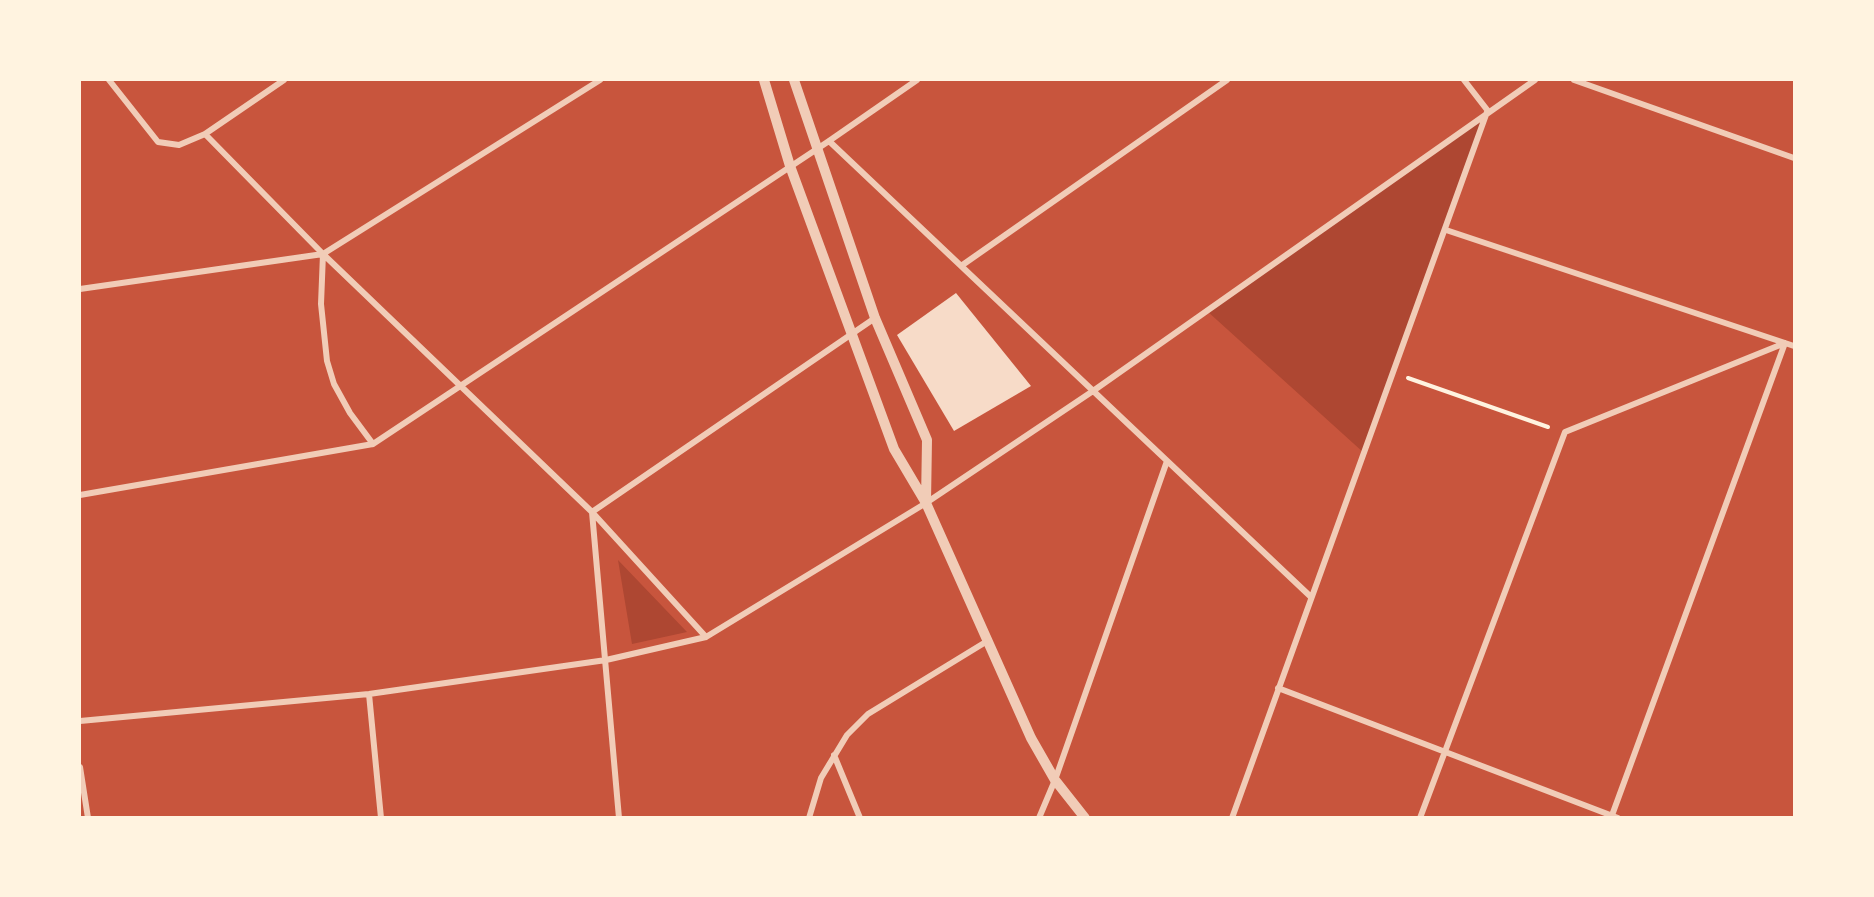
<!DOCTYPE html>
<html>
<head>
<meta charset="utf-8">
<style>
	body { margin:0 }
	#map { position:relative; width:1874px; height:897px; overflow:hidden; background:#c8553d; font-family:"PT Serif",serif }
	canvas { display:block }
	.frame { position:absolute; inset:0; border:81px solid #fff3e0; pointer-events:none }
</style>
</head>
<body>
<div id="map">
<canvas width="1874" height="897"></canvas>
<div class="frame"></div>
</div>
<script>
const ctx = document.querySelector('canvas').getContext('2d');
ctx.lineJoin = 'round';
function paint(path, color) { ctx.fillStyle = color; ctx.fill(path, 'evenodd'); }
const poly = rows => new Path2D(rows.map(r => 'M' + r).join(''));
function trace(path, color, width, dash) { ctx.strokeStyle = color; ctx.lineWidth = width; ctx.lineCap = dash ? 'butt' : 'round'; ctx.setLineDash(dash || []); ctx.stroke(path); }
paint(poly([
	[1488,111,1364,453,1207,311],
	[618,560,687,632,632,644]
]), '#ae4732');
paint(poly([
	[956,293,1031,386,954,431,897,335]
]), '#f7dbc8');
trace(poly([
	[1408,378,1548,427]
]), '#fff3e0', 4);
trace(poly([
	[109,80,158,142,179,145,205,134,284,80],
	[1464,80,1488,111],
	[1574,80,1794,158],
	[205,134,323,254,592,512,706,637],
	[829,141,1311,597],
	[1446,230,1794,346],
	[323,254,321,304,327,361,334,384,350,413,373,444],
	[961,266,1227,80],
	[80,289,323,254,600,80],
	[80,495,373,444,829,141,917,80],
	[1278,688,1618,818],
	[369,694,381,818],
	[80,721,369,694,606,660,706,637,926,503,1093,391,1535,80],
	[834,755,860,818],
	[80,767,88,818],
	[619,818,592,512,875,318],
	[809,818,821,778,847,735,868,714,989,640],
	[1039,818,1055,780,1167,461],
	[1232,818,1487,112],
	[1420,818,1565,432,1785,343],
	[1611,818,1785,343]
]), '#f1ccb7', 6);
trace(poly([
	[764,80,790,166,894,449,926,503,1031,738,1055,780,1085,818],
	[794,80,875,318,927,440,926,502]
]), '#f1ccb7', 10);
</script>
</body>
</html>
